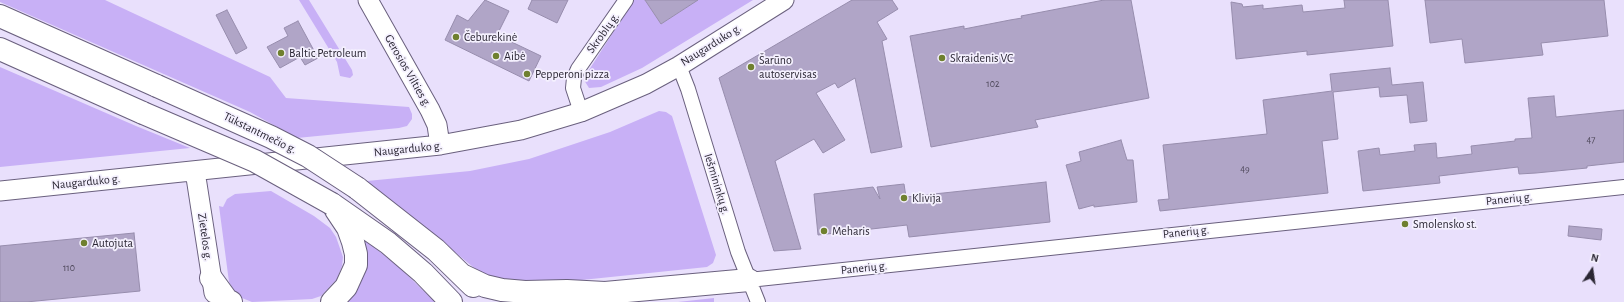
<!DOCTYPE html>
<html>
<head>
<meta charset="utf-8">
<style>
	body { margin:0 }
	#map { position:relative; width:1624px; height:302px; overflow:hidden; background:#e9e0fc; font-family:"Alegreya Sans",sans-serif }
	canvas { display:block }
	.north { position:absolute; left:1572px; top:250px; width:40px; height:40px; -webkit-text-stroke:3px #f4f0fe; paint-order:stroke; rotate:13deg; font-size:11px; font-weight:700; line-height:16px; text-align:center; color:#2a2633 }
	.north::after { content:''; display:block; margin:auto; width:14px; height:18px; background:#2a2633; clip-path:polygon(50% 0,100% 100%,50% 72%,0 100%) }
</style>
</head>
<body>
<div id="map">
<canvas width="1624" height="302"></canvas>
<div class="north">N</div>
</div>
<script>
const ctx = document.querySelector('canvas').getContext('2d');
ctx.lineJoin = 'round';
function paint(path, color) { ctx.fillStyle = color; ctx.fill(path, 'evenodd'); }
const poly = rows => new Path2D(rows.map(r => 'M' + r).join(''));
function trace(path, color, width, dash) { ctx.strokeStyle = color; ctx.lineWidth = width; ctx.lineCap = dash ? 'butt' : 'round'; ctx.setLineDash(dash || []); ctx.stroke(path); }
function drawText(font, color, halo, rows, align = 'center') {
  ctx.font = font + ' "Alegreya Sans",sans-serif'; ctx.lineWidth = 3.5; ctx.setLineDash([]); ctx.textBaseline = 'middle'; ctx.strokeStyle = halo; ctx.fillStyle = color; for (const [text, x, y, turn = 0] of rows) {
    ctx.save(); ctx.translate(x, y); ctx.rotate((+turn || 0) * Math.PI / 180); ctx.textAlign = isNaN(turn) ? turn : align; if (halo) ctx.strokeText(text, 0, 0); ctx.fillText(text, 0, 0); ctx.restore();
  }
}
paint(poly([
	[0,0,105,0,270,77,286,98,409,107,412,114,412,119,407,126,399,128,297,138,250,112,0,2],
	[299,0,309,0,352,70,353,75,350,78,340,76,337,62],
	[634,0,645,0,661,24,698,0,753,0,642,68,601,87,589,88,584,80,587,73],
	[0,67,136,126,190,148,0,167],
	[659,111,666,112,672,116,716,255,713,263,707,267,524,286,483,275,367,181,470,171,529,159,610,132],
	[271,191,314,216,330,228,336,237,343,257,342,266,337,279,321,296,312,299,252,302,242,298,234,291,229,282,219,206,223,207,227,199,235,194],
	[359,235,400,268,435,302,343,302],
	[714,298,714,302,678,302]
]), '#c8b0f6');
const building = poly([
	[485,0,509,11,497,35,541,56,529,81,445,40,457,15,468,21,485,0],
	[532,0,568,0,557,23,528,9,532,0],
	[645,0,698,0,661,24,645,0],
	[852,0,892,0,898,9,877,22,887,39,882,41,902,147,871,153,855,78,838,88,835,83,816,93,845,140,823,153,814,139,775,161,801,249,774,251,719,78,852,0],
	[1104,0,1131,0,1149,98,1035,120,1038,127,931,147,910,36,964,26,964,29,1010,20,1022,18,1021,16,1104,0],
	[1344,0,1388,0,1393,46,1307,55,1307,51,1236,59,1231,2,1242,4,1243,7,1263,5,1263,9,1302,5,1303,12,1345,8,1344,0],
	[1425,0,1604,0,1608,36,1541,43,1543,55,1465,63,1462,39,1430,43,1425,0],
	[227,10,247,48,236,54,216,15,227,10],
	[298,21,318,58,305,65,300,57,280,68,267,47,288,36,284,28,298,21],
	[1390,68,1392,85,1423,82,1427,121,1410,123,1407,95,1380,97,1379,87,1333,92,1338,139,1322,141,1328,193,1160,211,1158,200,1169,199,1163,145,1267,134,1263,100,1332,91,1330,74,1390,68],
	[1554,96,1556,117,1624,110,1624,162,1587,166,1587,168,1536,173,1519,174,1518,167,1439,176,1440,183,1363,191,1358,151,1379,148,1380,155,1415,151,1414,145,1436,143,1437,158,1472,154,1471,146,1515,141,1515,139,1532,138,1528,98,1554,96],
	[1121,140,1127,160,1133,160,1137,202,1094,207,1094,205,1079,209,1066,165,1081,161,1079,152,1121,140],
	[1046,182,1050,222,909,237,907,225,818,235,814,194,873,187,880,199,877,187,904,184,906,197,1046,182],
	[1569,226,1602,229,1601,240,1568,236,1569,226],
	[134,233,140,291,26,302,0,302,0,246,134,233]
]);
paint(building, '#b0a5c7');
trace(building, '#978dad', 1);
const street = poly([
	[679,66,688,89,738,252,758,302],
	[581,112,573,88,574,78,578,69,626,0],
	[749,280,1624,187]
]);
const secondary = poly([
	[368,0,430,110,437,125,440,145],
	[195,171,214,293],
	[0,191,440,145,521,130,581,112,646,84,679,66,784,0]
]);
const highway = poly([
	[0,16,157,86],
	[0,49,143,113],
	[357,188,436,250,473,286],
	[332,204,388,243,423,273,451,302],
	[464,276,485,286,502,290,525,292,567,291,605,293,749,280],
	[211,278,227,300,231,302],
	[332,302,346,287,356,265,356,254,353,242,348,228,336,210]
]);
trace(street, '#6a607e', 16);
trace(secondary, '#6a607e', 21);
trace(highway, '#6a607e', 24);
trace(street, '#fff', 14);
trace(secondary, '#fff', 19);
trace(highway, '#fff', 22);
const highwayBridge = poly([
	[157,86,271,137,308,156,357,188],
	[143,113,255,161,332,204]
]);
trace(highwayBridge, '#6a607e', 24, []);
trace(highwayBridge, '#fff', 22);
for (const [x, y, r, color] of [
	[456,37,4,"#6f802f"],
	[281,53,4,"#6f802f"],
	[496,56,4,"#6f802f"],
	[942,58,4,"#6f802f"],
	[751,67,4,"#6f802f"],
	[527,74,4,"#6f802f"],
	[904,198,4,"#6f802f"],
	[1405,224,4,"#6f802f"],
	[824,231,4,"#6f802f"],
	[84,243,4,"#6f802f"]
]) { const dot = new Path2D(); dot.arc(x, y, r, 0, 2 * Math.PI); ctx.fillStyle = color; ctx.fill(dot); trace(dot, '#f4f0fe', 1.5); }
drawText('10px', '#4c4658', null, [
	["102",993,84],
	["47",1591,140],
	["49",1245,169],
	["110",69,268]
]);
drawText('12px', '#2a2633', '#f4f0fe', [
	["Skroblų g.",603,33,-54],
	["Naugarduko g.",711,45,-32],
	["Gerosios Vilties g.",408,71,60],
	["Tūkstantmečio g.",260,133,26],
	["Naugarduko g.",408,149,-6],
	["Naugarduko g.",86,182,-6],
	["Iešmininkų g.",717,184,73],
	["Panerių g.",1509,199,-6],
	["Panerių g.",1186,232,-6],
	["Zietelos g.",205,237,82],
	["Panerių g.",864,268,-6]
]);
drawText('12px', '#2a2633', '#f4f0fe', [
	["Čeburekinė",464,37],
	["Baltic Petroleum",289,53],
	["Aibė",504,56],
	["Skraidenis VC",950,58],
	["Šarūno",759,60],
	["autoservisas",759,74],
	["Pepperoni pizza",535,74],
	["Klivija",912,198],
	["Smolensko st.",1413,224],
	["Meharis",832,231],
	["Autojuta",92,243]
], 'left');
</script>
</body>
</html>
